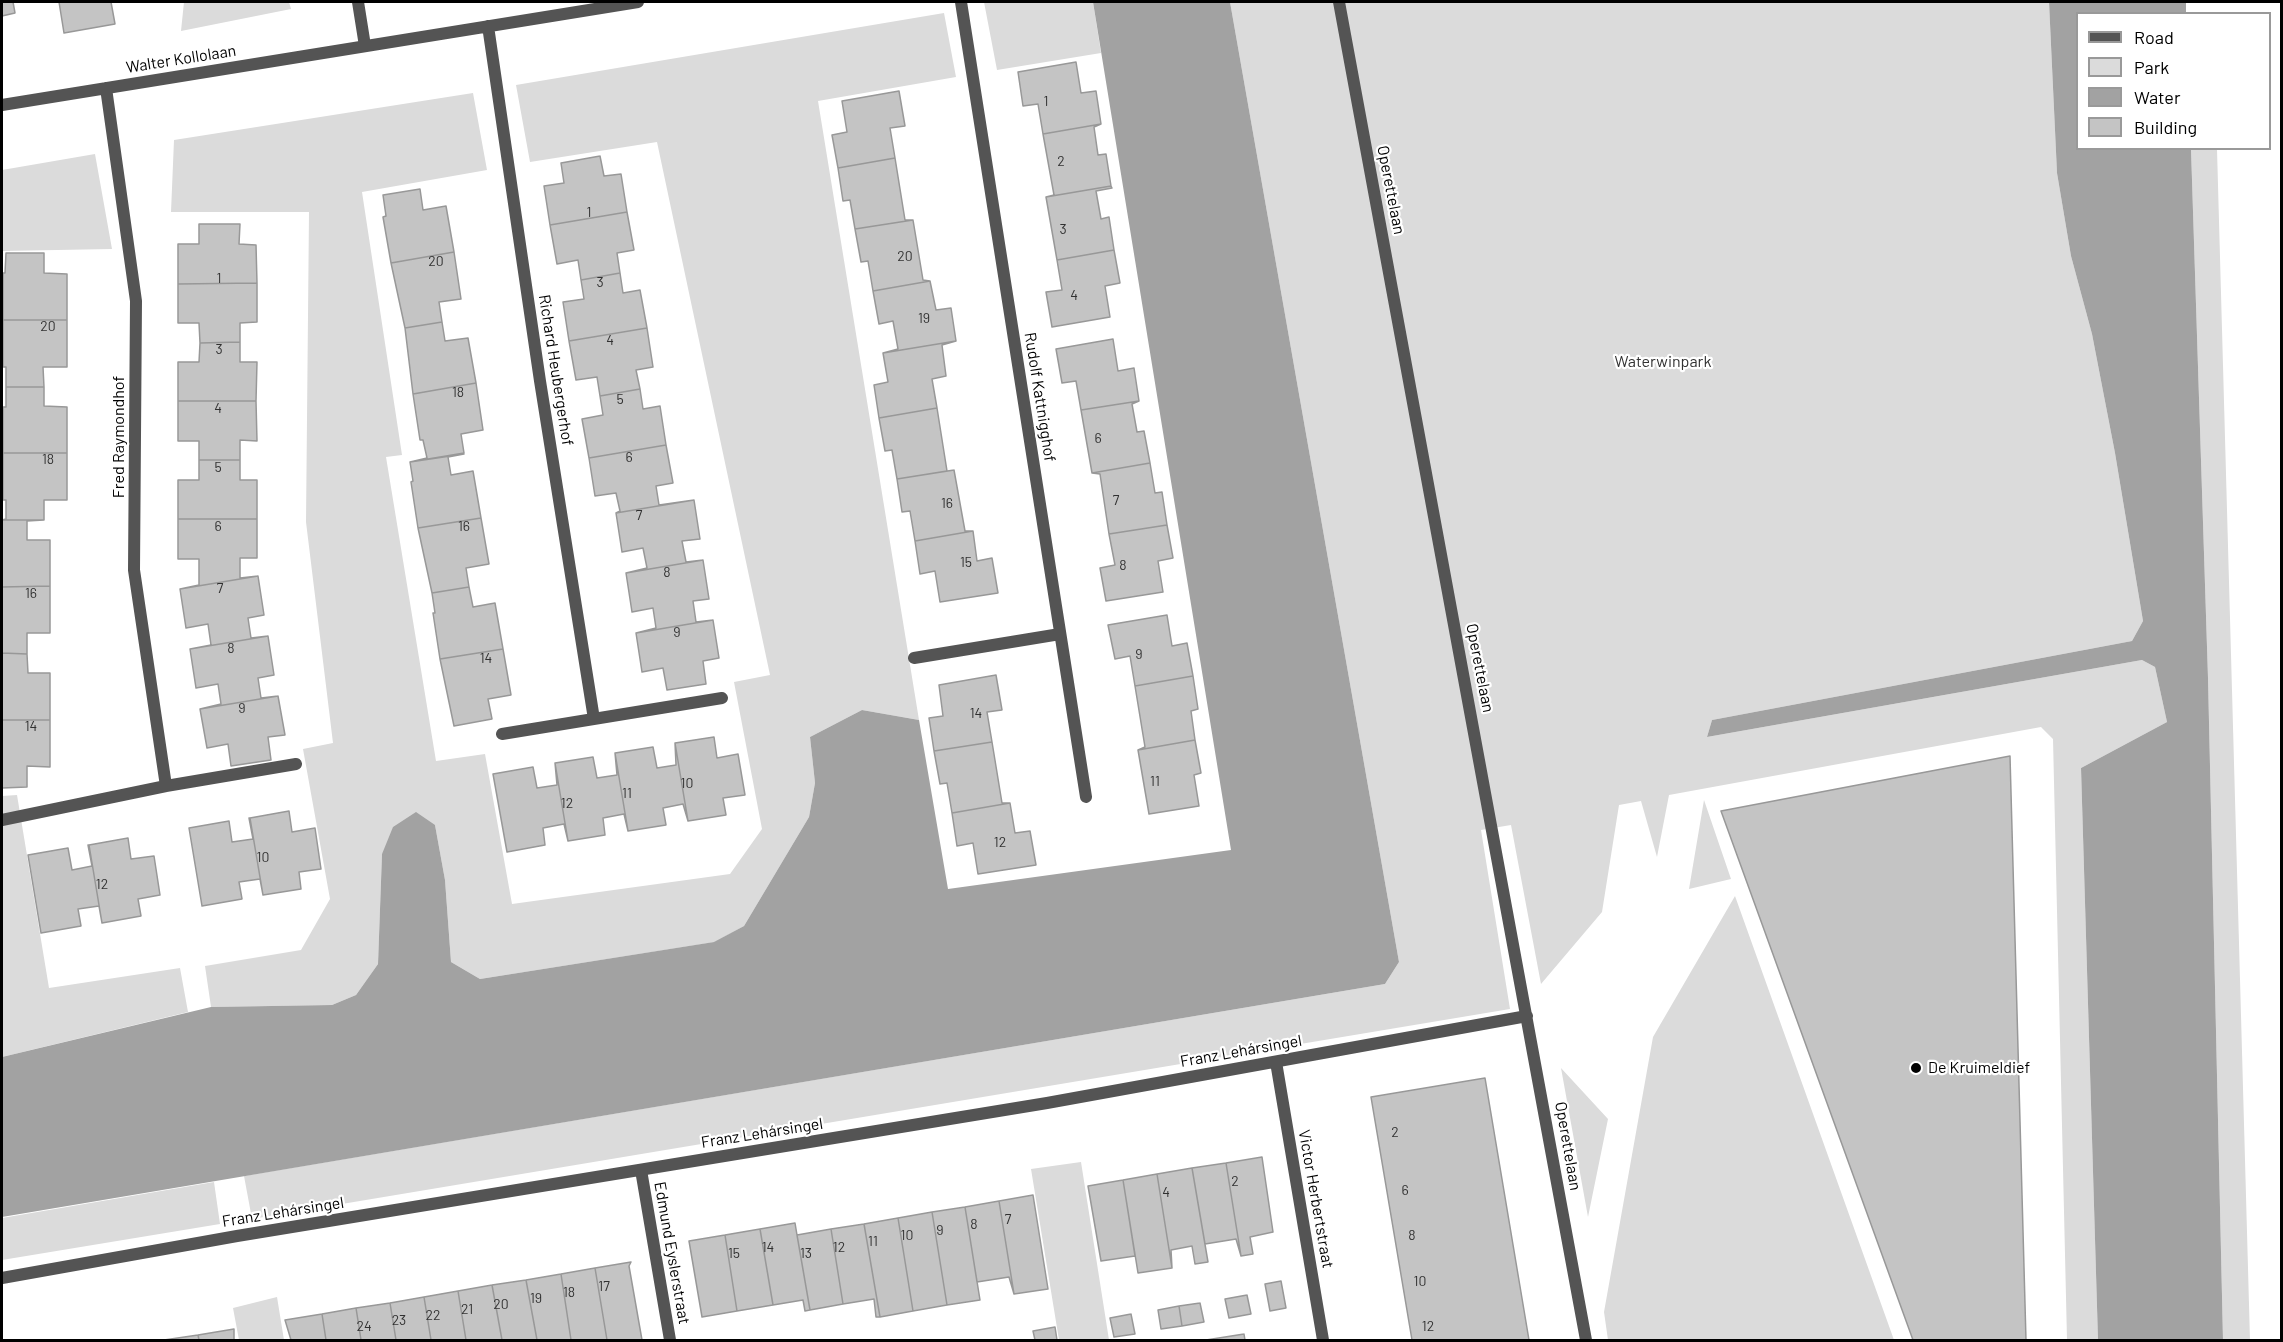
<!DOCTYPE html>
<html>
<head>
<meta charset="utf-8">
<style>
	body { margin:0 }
	#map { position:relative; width:2283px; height:1342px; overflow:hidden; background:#fff; font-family:Barlow,sans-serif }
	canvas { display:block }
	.frame { position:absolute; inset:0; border:3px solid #000; pointer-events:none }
	.legend { position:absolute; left:2076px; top:12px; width:195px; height:138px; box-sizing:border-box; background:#fff; border:2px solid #999; margin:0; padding:8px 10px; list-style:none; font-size:18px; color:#000 }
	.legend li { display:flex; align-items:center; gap:12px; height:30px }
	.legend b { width:30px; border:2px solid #999 }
</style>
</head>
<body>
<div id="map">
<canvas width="2283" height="1342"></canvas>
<div class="frame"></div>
<ul class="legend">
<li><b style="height:8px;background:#545454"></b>Road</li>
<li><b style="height:16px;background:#dbdbdb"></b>Park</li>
<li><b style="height:16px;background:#a2a2a2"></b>Water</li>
<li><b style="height:16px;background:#c4c4c4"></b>Building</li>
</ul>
</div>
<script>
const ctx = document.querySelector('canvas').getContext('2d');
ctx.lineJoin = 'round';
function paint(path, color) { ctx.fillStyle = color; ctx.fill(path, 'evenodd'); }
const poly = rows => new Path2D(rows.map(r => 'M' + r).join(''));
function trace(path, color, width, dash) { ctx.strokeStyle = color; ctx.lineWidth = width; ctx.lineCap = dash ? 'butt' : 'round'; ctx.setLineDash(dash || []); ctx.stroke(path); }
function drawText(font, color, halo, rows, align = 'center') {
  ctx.font = font + ' Barlow,sans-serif'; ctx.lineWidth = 4.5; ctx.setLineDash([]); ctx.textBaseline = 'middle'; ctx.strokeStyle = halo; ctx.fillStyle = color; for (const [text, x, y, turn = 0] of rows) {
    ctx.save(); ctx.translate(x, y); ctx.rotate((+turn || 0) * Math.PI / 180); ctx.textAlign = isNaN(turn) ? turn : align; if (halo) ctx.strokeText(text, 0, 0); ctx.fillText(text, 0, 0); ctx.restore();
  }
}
paint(poly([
	[184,2,289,2,291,9,181,31],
	[984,2,1093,2,1101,53,997,70],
	[1230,2,2049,2,2057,173,2071,256,2092,334,2115,453,2143,621,2132,641,1712,720,1707,737,2142,660,2155,667,2167,722,2081,768,2098,1340,2067,1340,2053,739,2041,727,1669,795,1657,857,1641,801,1619,805,1602,912,1541,984,1511,825,1481,830,1510,1009,252,1219,244,1176,1385,984,1399,962],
	[944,13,956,77,818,101,919,720,862,710,810,737,815,783,809,817,744,926,715,942,480,979,451,962,445,880,435,825,382,854,378,964,356,995,332,1005,211,1007,205,966,301,950,330,899,303,749,333,743,306,522,309,212,171,212,174,140,473,93,487,170,362,192,402,455,386,457,436,761,485,754,512,904,730,874,762,829,734,682,770,675,657,142,530,162,516,85],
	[2191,149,2217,149,2250,1340,2223,1340,2208,678],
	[95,154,112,249,2,251,2,170],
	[17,795,49,988,180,968,188,1012,2,1057,2,796],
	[1704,800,1731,879,1689,889],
	[1735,896,1894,1340,1608,1340,1604,1312,1653,1037],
	[1561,1068,1608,1119,1588,1217],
	[1081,1162,1109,1340,1059,1340,1031,1169],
	[214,1182,220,1224,2,1260,2,1218],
	[277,1297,284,1340,239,1340,233,1308]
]), '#dbdbdb');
paint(poly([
	[1093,2,1230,2,1399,962,1385,984,2,1217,2,1057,211,1007,332,1005,356,995,378,964,382,854,393,827,416,812,435,825,445,880,451,962,480,979,714,942,744,926,809,817,815,783,810,737,862,710,919,720,948,889,1231,850],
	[2049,2,2186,2,2186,13,2078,14,2078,148,2191,149,2208,678,2223,1340,2098,1340,2081,768,2167,722,2155,667,2142,660,1707,737,1712,720,2132,641,2143,621,2115,453,2092,334,2071,256,2057,173]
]), '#a2a2a2');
const building = poly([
	[2,2,13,2,15,13,2,16,2,2],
	[59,2,111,2,115,24,64,33,59,2],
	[1076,62,1081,93,1096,91,1101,124,1043,134,1038,104,1023,106,1018,72,1076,62],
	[899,91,905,126,890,128,895,158,838,168,832,135,847,132,842,101,899,91],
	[1101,124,1094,127,1098,155,1106,154,1111,186,1046,197,1054,195,1043,134,1101,124],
	[600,156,604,176,621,174,627,212,550,225,544,186,564,183,561,163,600,156],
	[895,158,905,220,913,220,855,229,850,200,843,201,838,168,895,158],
	[1111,186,1112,188,1096,191,1101,219,1109,217,1114,250,1057,260,1046,197,1111,186],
	[420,189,423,210,446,206,454,252,391,263,383,217,386,216,383,195,420,189],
	[627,212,634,250,617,253,620,273,581,280,578,260,557,264,550,225,627,212],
	[913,220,923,280,930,281,873,291,868,261,861,262,855,229,913,220],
	[199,224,240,224,239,244,256,245,257,283,178,284,178,244,199,244,199,224],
	[1114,250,1120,283,1105,286,1110,317,1052,327,1046,292,1062,290,1057,260,1114,250],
	[454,252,461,299,439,302,442,322,405,328,391,263,454,252],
	[6,253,44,253,44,273,67,274,67,320,3,320,3,273,5,273,6,253],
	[620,273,623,293,640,290,647,328,569,341,563,302,584,299,581,280,620,273],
	[930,281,936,310,951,308,956,341,883,353,898,349,893,321,879,324,873,291,930,281],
	[257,283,257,322,240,323,240,342,200,343,199,323,178,323,178,284,257,283],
	[3,320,67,320,67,367,43,367,44,387,6,387,6,367,3,367,3,320],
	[442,322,445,341,468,338,476,383,413,394,405,328,442,322],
	[647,328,653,367,636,370,640,389,600,396,597,377,576,380,569,341,647,328],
	[1113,339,1118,371,1134,368,1139,401,1081,410,1076,381,1062,383,1056,349,1113,339],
	[956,341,942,345,946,376,932,379,937,408,879,418,874,385,888,382,883,353,956,341],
	[240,342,240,362,257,362,256,401,178,401,178,362,199,362,200,343,240,342],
	[476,383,483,430,461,434,464,453,410,462,427,458,423,440,420,440,413,394,476,383],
	[6,387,44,387,44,406,67,407,67,453,3,453,3,407,6,407,6,387],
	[640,389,643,409,660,406,666,445,589,458,582,419,603,415,600,396,640,389],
	[178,401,256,401,257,441,240,440,240,460,199,460,199,441,178,441,178,401],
	[1139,401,1132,404,1137,432,1144,431,1150,463,1092,473,1081,410,1139,401],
	[937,408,947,471,897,479,892,450,885,451,879,418,937,408],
	[666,445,673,483,656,486,659,505,694,500,616,513,620,511,616,493,595,496,589,458,666,445],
	[3,453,67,453,67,500,44,500,44,520,2,520,6,519,6,500,3,500,3,453],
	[464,454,448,457,451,475,473,471,481,518,418,528,411,482,413,481,410,462,464,454],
	[199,460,240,460,240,480,257,480,257,519,178,519,178,480,199,480,199,460],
	[1150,463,1155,493,1162,492,1167,525,1109,534,1100,474,1092,473,1150,463],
	[954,470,965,531,973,531,915,541,910,511,902,512,897,479,954,470],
	[694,500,700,539,682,541,686,562,703,560,626,573,647,568,643,548,622,552,616,513,694,500],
	[481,518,489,564,466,568,469,587,432,593,418,528,481,518],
	[178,519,257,519,257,558,240,558,240,578,258,576,180,589,199,585,199,559,178,559,178,519],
	[2,520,44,520,27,521,27,540,50,540,50,586,2,587,2,520],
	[1167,525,1173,558,1158,561,1163,592,1106,601,1100,568,1115,565,1109,534,1167,525],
	[973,531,977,561,992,558,998,593,940,602,935,571,920,574,915,541,973,531],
	[703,560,709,599,693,601,696,622,713,620,636,633,656,628,653,608,632,612,626,573,703,560],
	[258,576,264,615,248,618,251,638,268,636,190,649,211,645,208,624,186,628,180,589,258,576],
	[50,586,50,633,27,633,27,654,2,653,2,587,50,586],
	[469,587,473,607,495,603,503,649,440,659,433,613,435,613,432,593,469,587],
	[1167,615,1172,646,1187,643,1193,676,1135,686,1130,656,1115,659,1108,625,1167,615],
	[713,620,719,658,703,661,706,684,667,690,663,668,642,672,636,633,713,620],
	[268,636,274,675,258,678,261,698,278,696,200,709,221,704,218,684,196,688,190,649,268,636],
	[503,649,511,695,488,699,492,719,454,726,440,659,503,649],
	[2,653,27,654,28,673,50,673,50,720,2,720,2,653],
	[996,675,1002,710,987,712,992,742,934,751,929,718,943,716,939,685,996,675],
	[1193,676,1198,709,1191,711,1195,740,1138,750,1145,747,1135,686,1193,676],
	[278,696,285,735,268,737,271,760,231,766,228,744,207,748,200,709,278,696],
	[2,720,50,720,50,767,27,766,27,787,2,788,2,720],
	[714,737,717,758,738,754,745,795,723,798,726,815,688,821,675,743,714,737],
	[1195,740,1201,773,1194,775,1199,806,1149,814,1138,750,1195,740],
	[992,742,1002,803,1010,803,952,813,947,783,940,784,934,751,992,742],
	[675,743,688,821,683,804,663,808,666,825,628,831,615,753,653,747,657,768,676,765,675,743],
	[615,753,628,831,624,814,603,818,605,835,568,841,555,763,593,757,597,778,617,775,615,753],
	[2010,756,2026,1340,1913,1340,1721,811,2010,756],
	[555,763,568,841,564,824,543,828,545,845,507,852,493,774,533,767,537,788,557,785,555,763],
	[1010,803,1015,833,1030,831,1036,865,978,874,973,843,957,846,952,813,1010,803],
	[289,811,292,832,315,828,321,869,299,872,301,889,263,895,250,818,289,811],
	[249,818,250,818,263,895,260,879,239,882,242,899,202,906,189,828,229,821,232,842,253,839,249,818],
	[128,838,131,859,154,856,160,895,138,899,141,916,102,923,89,845,128,838],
	[88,845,89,845,102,923,99,906,78,909,81,926,41,933,28,855,68,848,72,870,92,866,88,845],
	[1485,1078,1529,1340,1412,1340,1371,1097,1485,1078],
	[1262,1157,1273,1232,1250,1237,1253,1254,1241,1256,1226,1163,1262,1157],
	[1226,1163,1241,1256,1236,1239,1205,1244,1192,1168,1226,1163],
	[1192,1168,1208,1262,1195,1264,1192,1246,1171,1250,1172,1268,1157,1174,1192,1168],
	[1157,1174,1172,1268,1138,1273,1123,1180,1157,1174],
	[1123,1180,1135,1256,1101,1261,1088,1186,1123,1180],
	[1033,1195,1048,1289,1014,1294,999,1201,1033,1195],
	[999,1201,1014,1294,1009,1277,977,1282,965,1207,999,1201],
	[965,1207,980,1300,947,1305,932,1212,965,1207],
	[932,1212,947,1305,913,1311,898,1218,932,1212],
	[898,1218,913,1311,880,1317,864,1224,898,1218],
	[795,1223,797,1235,810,1310,805,1311,803,1300,773,1305,760,1229,795,1223],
	[864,1224,880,1317,876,1317,874,1299,843,1304,831,1229,864,1224],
	[760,1229,773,1305,737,1311,725,1235,760,1229],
	[831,1229,843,1304,810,1310,797,1235,831,1229],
	[725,1235,737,1311,702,1317,689,1241,725,1235],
	[631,1262,629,1266,642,1340,607,1340,595,1268,631,1262],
	[595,1268,607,1340,571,1340,561,1274,595,1268],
	[561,1274,571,1340,537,1340,526,1280,561,1274],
	[526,1280,537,1340,502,1340,492,1285,526,1280],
	[1281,1281,1286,1308,1270,1311,1265,1284,1281,1281],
	[492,1285,502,1340,466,1340,458,1291,492,1285],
	[458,1291,466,1340,431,1340,424,1297,458,1291],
	[1247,1295,1251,1314,1229,1318,1225,1299,1247,1295],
	[424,1297,431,1340,396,1340,390,1303,424,1297],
	[390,1303,396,1340,361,1340,356,1308,390,1303],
	[1200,1303,1204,1322,1182,1326,1179,1306,1200,1303],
	[1179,1306,1182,1326,1161,1329,1158,1310,1179,1306],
	[356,1308,361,1340,326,1340,322,1314,356,1308],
	[322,1314,326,1340,291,1340,285,1320,322,1314],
	[1131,1314,1135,1334,1114,1337,1110,1318,1131,1314],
	[1055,1327,1057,1340,1035,1340,1033,1331,1055,1327],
	[234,1329,234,1340,199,1340,198,1335,234,1329],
	[1244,1334,1245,1340,1206,1340,1244,1334],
	[198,1335,199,1340,164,1340,198,1335]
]);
paint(building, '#c4c4c4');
trace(building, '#989898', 1.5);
trace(poly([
	[358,2,365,46],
	[961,2,1086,797],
	[1339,2,1586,1340],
	[488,26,540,381,594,719],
	[106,88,136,301,134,570,166,786],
	[2,105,638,2],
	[914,658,1060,634],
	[502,734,722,698],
	[2,820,166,786,296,764],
	[1276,1062,1323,1340],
	[641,1170,670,1340],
	[2,1278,237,1236,1047,1103,1527,1016]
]), '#545454', 12);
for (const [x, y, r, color] of [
	[1916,1068,6,"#000"]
]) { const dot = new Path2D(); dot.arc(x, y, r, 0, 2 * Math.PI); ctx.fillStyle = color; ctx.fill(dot); trace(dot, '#fff', 2); }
drawText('14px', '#313131', null, [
	["1",1046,101],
	["2",1061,161],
	["1",589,212],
	["3",1063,229],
	["20",905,256],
	["20",436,261],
	["1",219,278],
	["3",600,282],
	["4",1074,295],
	["19",924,318],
	["20",48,326],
	["4",610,340],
	["3",219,349],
	["18",458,392],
	["5",620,399],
	["4",218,408],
	["6",1098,438],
	["6",629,457],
	["18",48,459],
	["5",218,467],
	["7",1116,500],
	["16",947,503],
	["7",639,515],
	["6",218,526],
	["16",464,526],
	["15",966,562],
	["8",1123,565],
	["8",667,572],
	["7",220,588],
	["16",31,593],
	["9",677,632],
	["8",231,648],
	["9",1139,654],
	["14",486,658],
	["9",242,708],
	["14",976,713],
	["14",31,726],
	["11",1155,781],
	["10",687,783],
	["11",627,793],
	["12",567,803],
	["12",1000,842],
	["10",263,857],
	["12",102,884],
	["2",1395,1132],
	["2",1235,1181],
	["6",1405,1190],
	["4",1166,1192],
	["7",1008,1219],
	["8",974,1224],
	["9",940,1230],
	["10",907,1235],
	["8",1412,1235],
	["11",873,1241],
	["14",768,1247],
	["12",839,1247],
	["15",734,1253],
	["13",806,1253],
	["10",1420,1281],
	["17",604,1286],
	["18",569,1292],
	["19",536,1298],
	["20",501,1304],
	["21",467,1309],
	["22",433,1315],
	["23",399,1320],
	["24",364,1326],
	["12",1428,1326]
]);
drawText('16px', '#000', '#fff', [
	["Walter Kollolaan",181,59,-9],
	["Operettelaan",1391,190,79],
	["Richard Heubergerhof",556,370,81],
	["Rudolf Kattnigghof",1040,397,81],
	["Fred Raymondhof",119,437,-90],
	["Operettelaan",1480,668,79],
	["Franz Lehársingel",1241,1051,-10],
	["Franz Lehársingel",762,1133,-9],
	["Operettelaan",1568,1146,80],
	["Victor Herbertstraat",1316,1199,80],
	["Franz Lehársingel",283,1212,-9],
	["Edmund Eyslerstraat",672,1253,80]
]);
drawText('16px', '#323232', '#fff', [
	["Waterwinpark",1663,362]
]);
drawText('16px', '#000', '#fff', [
	["De Kruimeldief",1928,1068]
], 'left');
</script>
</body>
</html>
